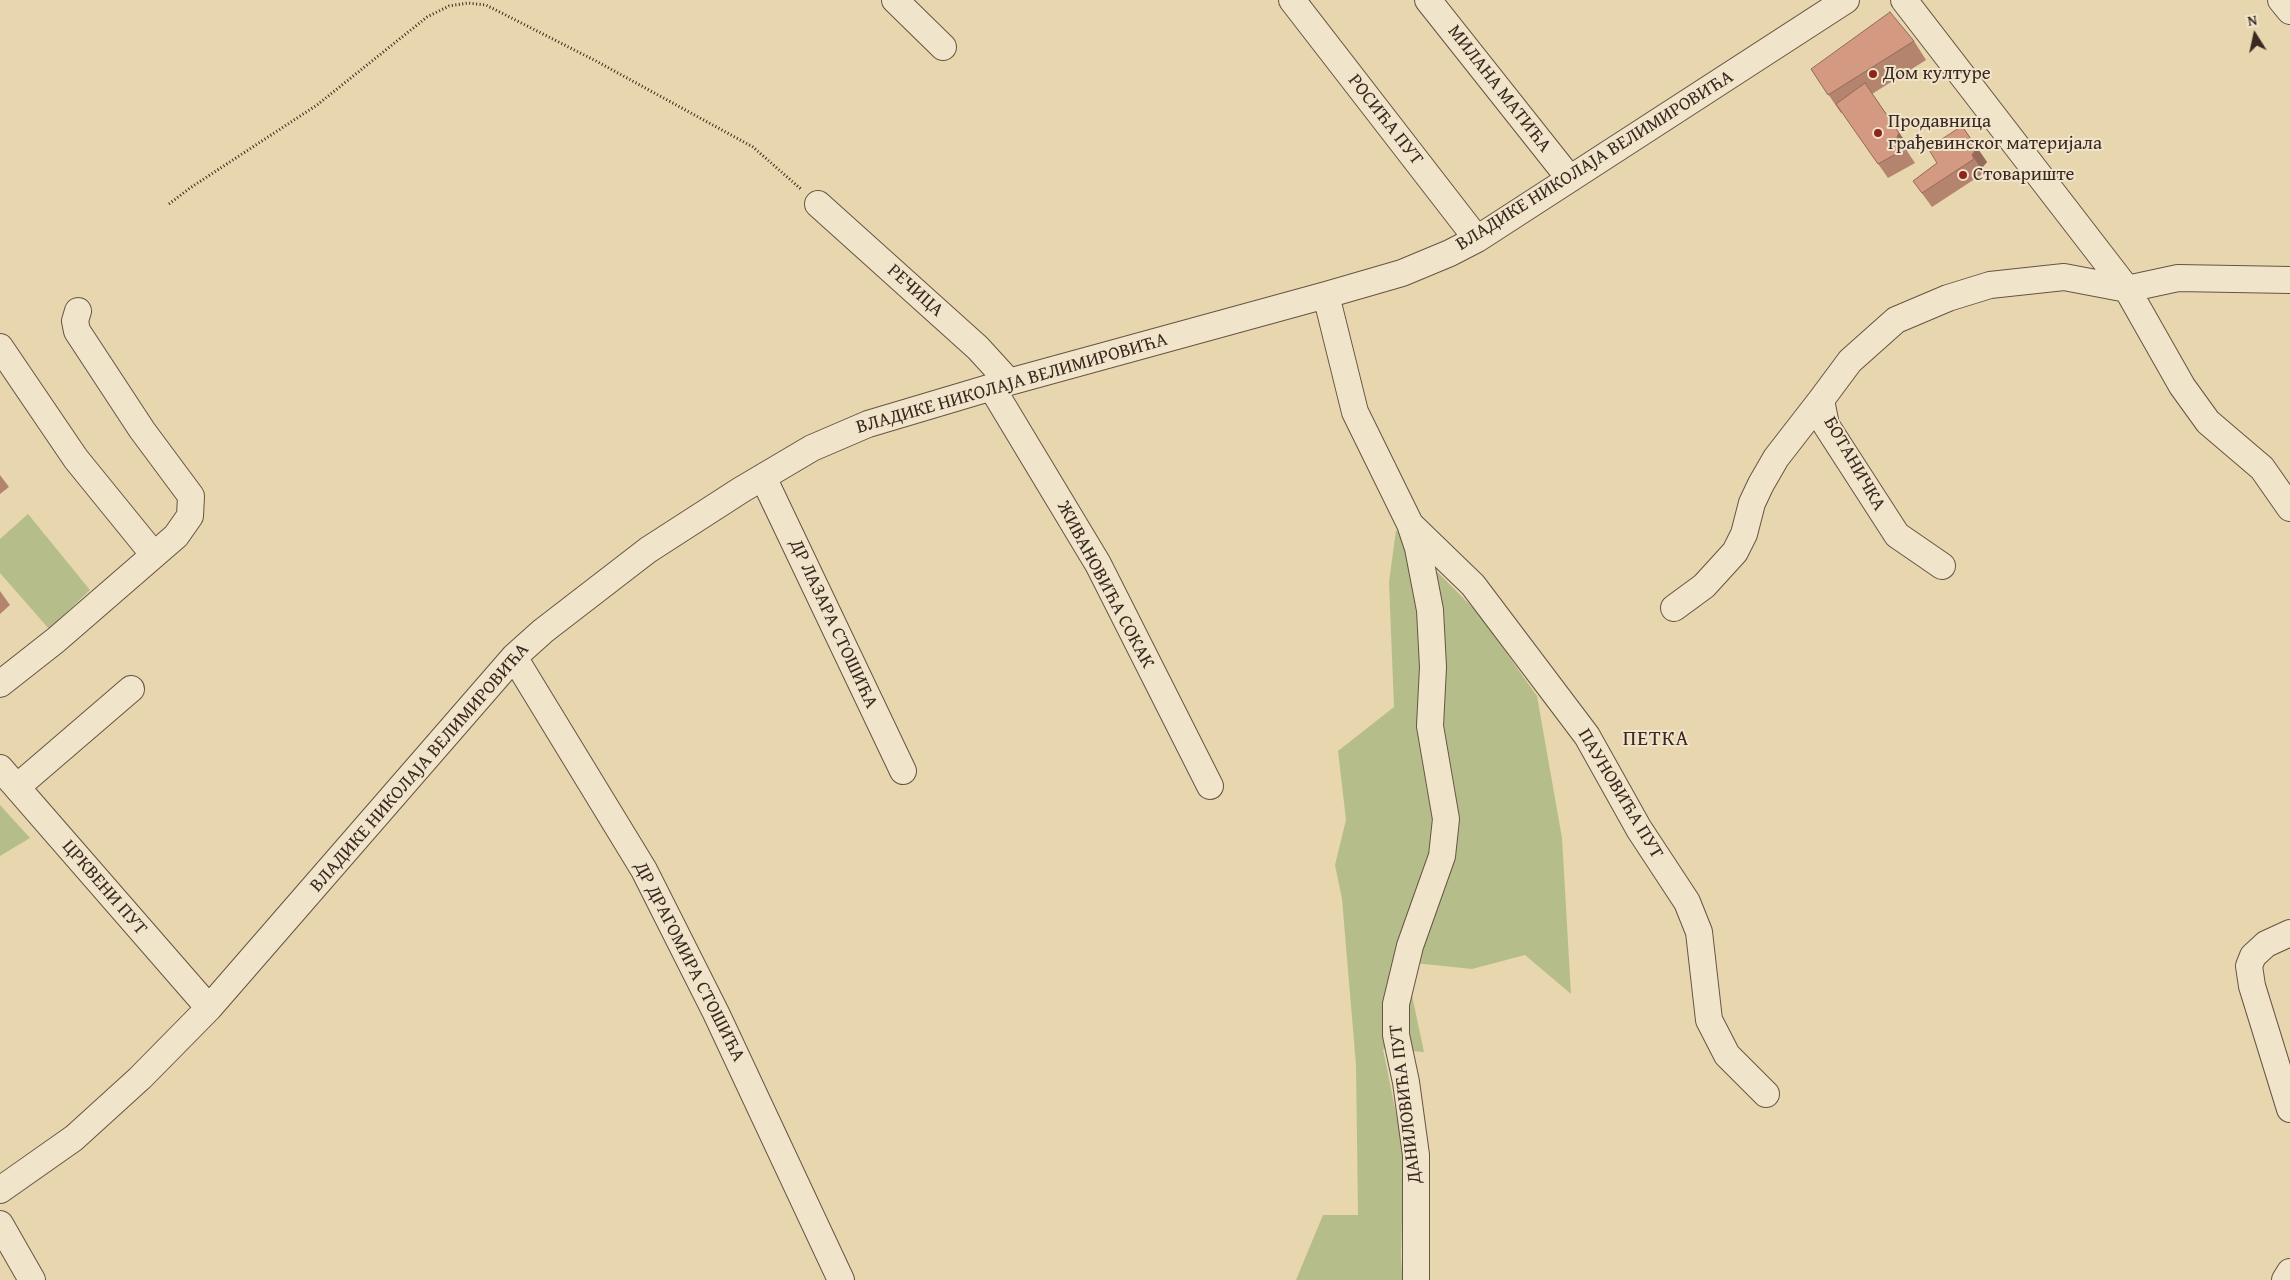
<!DOCTYPE html>
<html>
<head>
<meta charset="utf-8">
<style>
	body { margin:0 }
	#map { position:relative; width:2290px; height:1280px; overflow:hidden; background:#e8d6ae; font-family:"Gentium Book Plus",serif }
	canvas { display:block }
	.north { position:absolute; left:2230px; top:10px; width:50px; height:50px; -webkit-text-stroke:4px #f0e4ca; paint-order:stroke; rotate:350deg; font-size:14px; font-weight:700; line-height:20px; text-align:center; color:#3a2821 }
	.north::after { content:''; display:block; margin:auto; width:18px; height:22px; background:#3a2821; clip-path:polygon(50% 0,100% 100%,50% 72%,0 100%) }
</style>
</head>
<body>
<div id="map">
<canvas width="2290" height="1280"></canvas>
<div class="north">N</div>
</div>
<script>
const ctx = document.querySelector('canvas').getContext('2d');
ctx.lineJoin = 'round';
function paint(path, color) { ctx.fillStyle = color; ctx.fill(path, 'evenodd'); }
const poly = rows => new Path2D(rows.map(r => 'M' + r).join(''));
function trace(path, color, width, dash) { ctx.strokeStyle = color; ctx.lineWidth = width; ctx.lineCap = dash ? 'butt' : 'round'; ctx.setLineDash(dash || []); ctx.stroke(path); }
function drawText(font, color, halo, rows, align = 'center') {
  ctx.font = font + ' "Gentium Book Plus",serif'; ctx.lineWidth = 4; ctx.setLineDash([]); ctx.textBaseline = 'middle'; ctx.strokeStyle = halo; ctx.fillStyle = color; for (const [text, x, y, turn = 0] of rows) {
    ctx.save(); ctx.translate(x, y); ctx.rotate((+turn || 0) * Math.PI / 180); ctx.textAlign = isNaN(turn) ? turn : align; if (halo) ctx.strokeText(text, 0, 0); ctx.fillText(text, 0, 0); ctx.restore();
  }
}
paint(poly([
	[28,514,90,590,49,629,0,573,0,539],
	[1396,530,1478,613,1537,696,1562,838,1571,994,1525,955,1472,969,1405,962,1424,1052,1383,1049,1404,1153,1401,1257,1403,1280,1296,1280,1323,1215,1358,1215,1356,1065,1342,899,1335,865,1346,820,1338,751,1394,707,1389,582],
	[0,805,30,838,0,856]
]), '#b5be8b');
const minor = poly([
	[895,0,943,47],
	[1292,0,1477,239],
	[1428,0,1570,179],
	[1904,0,2127,289,2182,386,2208,422,2262,468,2290,508],
	[2281,0,2290,11],
	[818,204,978,348,1009,382],
	[1326,295,1355,412,1410,524,1418,548,1430,610,1433,667,1430,726,1446,819,1442,856,1410,946,1396,1004,1396,1035,1406,1082,1416,1155,1416,1280],
	[0,347,76,459,154,555],
	[992,388,1098,564,1210,786],
	[763,477,903,771],
	[1411,525,1473,585,1587,736,1639,829,1687,902,1699,932,1709,1020,1727,1055,1766,1094],
	[1942,566,1897,535,1826,425,1821,400,1850,361,1896,320,1948,298,1990,285,2064,277,2127,289,2178,278,2290,280],
	[1674,608,1704,586,1735,552,1744,534,1752,503,1761,484,1776,458,1821,400],
	[514,657,644,870,716,1013,841,1280],
	[0,684,56,640,176,536,190,516,191,496,142,430,77,331,75,321,78,311],
	[0,768,209,1008],
	[17,787,131,689],
	[2290,933,2266,944,2253,956,2249,966,2252,986,2290,1109],
	[0,1190,74,1138,140,1078,209,1008,514,657,543,631,648,550,741,490,812,448,868,424,1009,382,1326,295,1402,273,1450,253,1477,239,1846,0],
	[0,1224,32,1280],
	[2285,1280,2290,1272]
]);
trace(minor, '#665444', 28);
trace(poly([
	[169,204,190,188,317,105,427,17,449,6,468,3,486,5,596,61,753,147,802,190]
]), '#3a2821', 3, [1, 2.5]);
trace(minor, '#f0e4ca', 26);
paint(poly([
	[1914,41,1926,60,1872,94,1909,147,1907,151,1915,163,1888,178,1842,112,1841,113,1811,69],
	[1962,126,1987,162,1981,169,1984,173,1932,207,1913,181,1937,163],
	[0,475,9,487,0,494],
	[0,591,10,605,0,614]
]), '#b5846f');
paint(poly([
	[1865,83,1909,147,1907,151,1897,137],
	[1962,126,1987,162,1981,169,1984,173,1972,155]
]), '#946b5a');
const building = poly([
	[1890,12,1914,41,1828,95,1811,69,1890,12],
	[1865,83,1899,133,1897,137,1905,149,1878,164,1836,104,1865,83],
	[1962,126,1977,148,1972,155,1974,159,1922,193,1913,181,1937,163,1928,148,1962,126]
]);
paint(building, '#d39981');
trace(building, '#946b5a', 1);
for (const [x, y, r, color] of [
	[1873,74,5,"#8f2418"],
	[1878,133,5,"#8f2418"],
	[1963,175,5,"#8f2418"]
]) { const dot = new Path2D(); dot.arc(x, y, r, 0, 2 * Math.PI); ctx.fillStyle = color; ctx.fill(dot); trace(dot, '#f0e4ca', 2); }
drawText('19px', '#3a2821', '#f0e4ca', [
	["Дом културе",1883,74],
	["Продавница",1888,122],
	["грађевинског материјала",1888,144],
	["Стовариште",1973,175]
], 'left');
drawText('19px', '#3a2821', '#f0e4ca', [
	["МИЛАНА МАТИЋА",1499,89,52],
	["РОСИЋА ПУТ",1385,120,52],
	["ВЛАДИКЕ НИКОЛАЈА ВЕЛИМИРОВИЋА",1595,161,-32],
	["РЕЧИЦА",915,291,42],
	["ВЛАДИКЕ НИКОЛАЈА ВЕЛИМИРОВИЋА",1012,384,-16],
	["БОТАНИЧКА",1854,464,60],
	["ЖИВАНОВИЋА СОКАК",1105,585,62],
	["ДР ЛАЗАРА СТОШИЋА",833,624,65],
	["ВЛАДИКЕ НИКОЛАЈА ВЕЛИМИРОВИЋА",420,768,-49],
	["ПАУНОВИЋА ПУТ",1620,794,59],
	["ЦРКВЕНИ ПУТ",104,888,49],
	["ДР ДРАГОМИРА СТОШИЋА",689,962,63],
	["ДАНИЛОВИЋА ПУТ",1406,1104,-97]
]);
ctx.letterSpacing = '1px';
drawText('21px', '#3a2821', '#f0e4ca', [
	["ПЕТКА",1656,740]
]);
ctx.letterSpacing = '0px';
</script>
</body>
</html>
